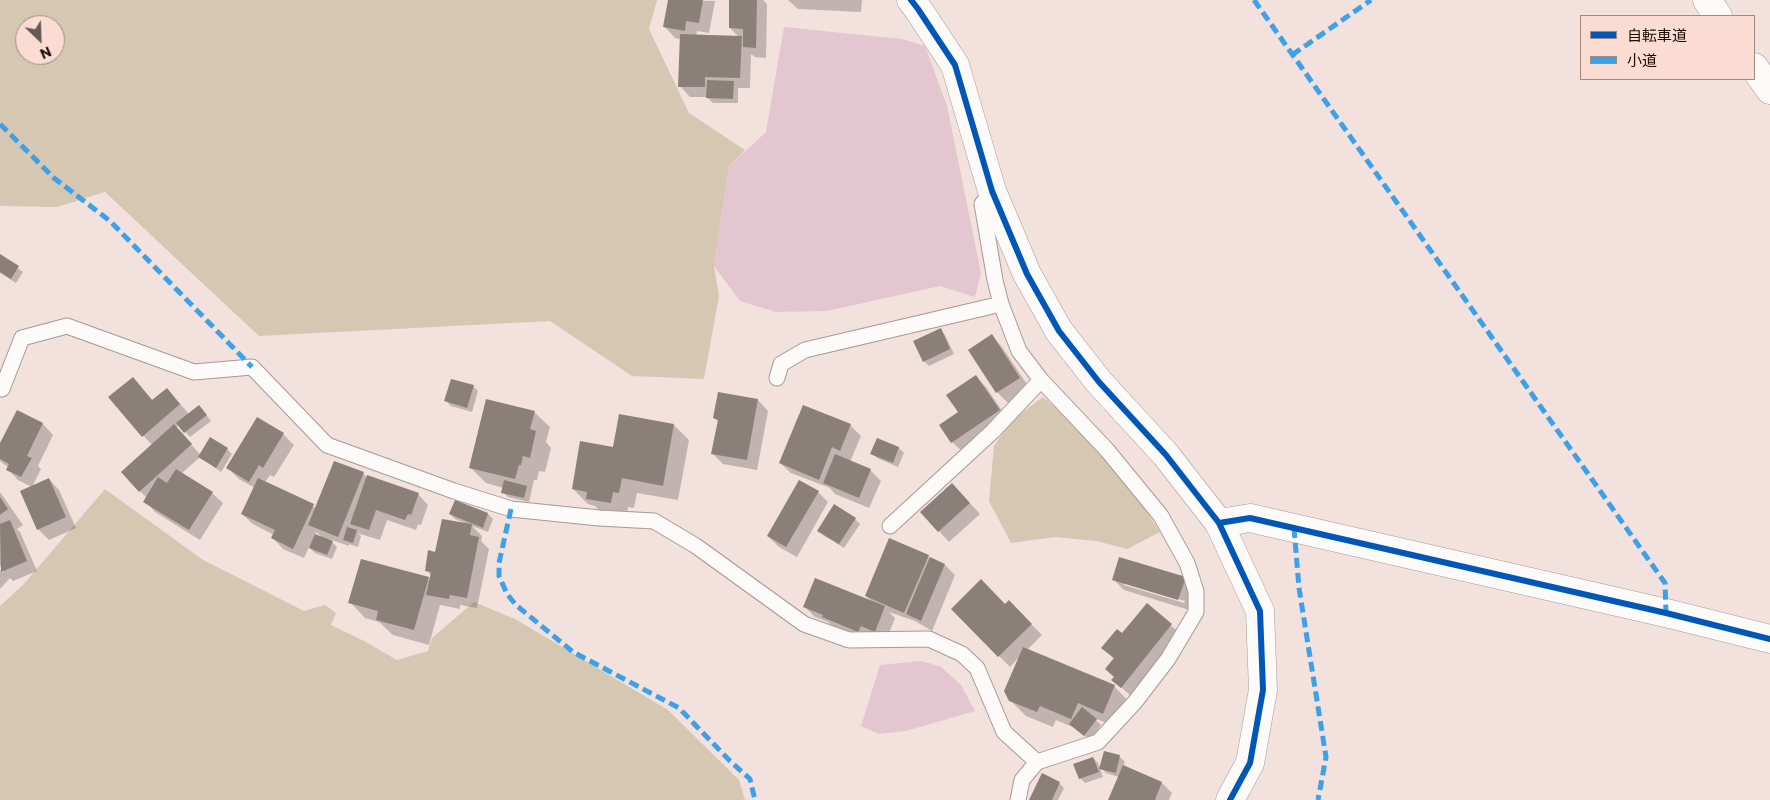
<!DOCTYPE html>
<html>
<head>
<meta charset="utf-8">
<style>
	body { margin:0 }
	#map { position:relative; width:1770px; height:800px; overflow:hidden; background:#f2e1dc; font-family:Commissioner,"Noto Sans JP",sans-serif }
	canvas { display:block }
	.legend { position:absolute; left:1580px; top:15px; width:175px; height:65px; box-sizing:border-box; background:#fbdcd3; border:1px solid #a18982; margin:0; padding:6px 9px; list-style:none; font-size:15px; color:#190c09 }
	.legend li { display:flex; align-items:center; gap:10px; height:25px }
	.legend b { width:25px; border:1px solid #a18982 }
	.north { position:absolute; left:15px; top:15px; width:50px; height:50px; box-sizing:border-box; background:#fbdcd3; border:1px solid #a18982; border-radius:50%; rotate:156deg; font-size:14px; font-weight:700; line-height:20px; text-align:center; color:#190c09 }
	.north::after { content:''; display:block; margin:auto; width:18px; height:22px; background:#655753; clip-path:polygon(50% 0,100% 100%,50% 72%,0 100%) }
</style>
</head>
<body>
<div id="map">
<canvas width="1770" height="800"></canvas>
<ul class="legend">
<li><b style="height:6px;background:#0057b8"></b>自転車道</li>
<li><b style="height:6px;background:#3da1e9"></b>小道</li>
</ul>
<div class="north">N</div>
</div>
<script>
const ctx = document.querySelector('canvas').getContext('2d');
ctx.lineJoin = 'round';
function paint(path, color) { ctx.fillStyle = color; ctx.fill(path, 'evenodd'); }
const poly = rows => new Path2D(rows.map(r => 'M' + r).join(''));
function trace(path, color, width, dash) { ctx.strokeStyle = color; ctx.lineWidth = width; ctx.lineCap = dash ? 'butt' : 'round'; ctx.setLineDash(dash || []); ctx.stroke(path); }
paint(poly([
	[0,0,657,0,649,29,689,113,745,150,729,166,714,266,719,296,704,379,632,376,550,321,259,336,105,192,57,207,0,206],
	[25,25,55,25,55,55,25,55],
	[1043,397,1075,424,1133,491,1160,532,1127,549,1097,541,1055,537,1011,543,989,501,994,446,1011,421],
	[105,489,203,560,304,611,325,605,336,613,331,625,364,641,397,660,428,651,432,638,474,602,515,619,668,710,739,780,745,800,0,800,0,606,23,585]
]), '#d6c7b3');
paint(poly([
	[784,27,902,39,925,46,947,106,981,273,975,297,940,286,827,311,776,312,740,301,714,266,729,166,766,132],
	[922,661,941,667,961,685,975,711,906,731,879,734,861,726,880,665]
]), '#e3c6d0');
paint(poly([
	[670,0,715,1,709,33,697,31,696,36,739,37,730,28,731,0,763,0,767,4,766,58,755,57,751,54,750,88,738,88,738,103,713,103,707,97,690,97,680,86,681,39,675,38,665,27],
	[788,0,862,0,861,12,798,9],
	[0,256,23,272,16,283,0,273],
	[940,330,945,335,954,354,929,366,924,361],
	[992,336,1002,347,1030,389,1008,403,997,392,970,350],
	[976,377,986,387,1009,421,963,452,952,442,959,413],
	[133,378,153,401,167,389,189,414,204,412,211,421,190,437,179,425,175,428,201,455,227,449,232,454,221,472,200,457,181,474,212,493,223,503,200,540,155,512,145,501,147,498,140,491,152,445,110,398],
	[473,386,478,391,472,412,451,406,446,401],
	[719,393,758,400,768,411,757,470,723,464,712,453,719,422,714,418],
	[17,412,43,424,53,435,38,466,41,469,32,487,49,479,59,490,76,528,49,540,38,529,21,492,32,487,18,480,8,469,9,468,0,461,0,445],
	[534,412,550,427,546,442,551,448,545,472,539,471,537,480,534,480,529,502,508,497,503,492,504,488,486,483,471,468],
	[257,419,283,434,294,445,274,477,270,475,265,482,316,508,363,473,367,478,418,494,428,505,421,525,418,524,416,530,387,520,380,540,357,533,361,536,358,547,349,544,349,546,329,539,337,547,332,559,315,553,309,547,304,558,283,549,273,538,274,535,253,524,242,514,255,488,239,479,228,468],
	[316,532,323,538,315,535],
	[674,425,689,440,678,500,637,493,634,508,628,507,626,518,603,514,595,506,588,504,573,489,614,449],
	[850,425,861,436,850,462,870,470,881,481,869,508,835,494,830,488,791,473,780,463],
	[878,439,899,448,904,453,898,467,877,458,872,453],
	[0,492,23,525,17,529,20,532,37,571,13,581,10,578,0,589,0,570,3,573,0,565],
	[818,492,828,502,797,557,779,547,768,536],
	[962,495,980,514,949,542,939,531],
	[455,501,488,514,493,519,488,532,472,526,482,536,481,541,489,549,477,608,460,605,460,609,440,605,429,645,393,635,379,622,365,618,350,602,428,578,430,580,431,575,426,570,436,553,465,523,455,519,450,514],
	[855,519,860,524,844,548,823,535,818,530],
	[928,556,931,559,945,565,955,575,932,631,915,621,889,612,895,618,886,641,869,641,834,628,828,622,815,617,805,607,873,603,866,596],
	[1185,578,1195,589,1189,610,1124,590,1114,580],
	[1124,582,1185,601,1184,603,1124,585],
	[1009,602,1042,635,1027,650,1114,686,1129,702,1119,728,1094,718,1101,725,1090,740,1075,728,1056,720,1053,727,1026,716,1010,700,1020,656,1010,667,952,609,1005,606],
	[1147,605,1182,635,1132,697,1113,680,1115,678,1114,659,1103,648,1122,635],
	[1105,753,1120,757,1125,762,1123,767,1162,783,1172,793,1169,800,1109,800,1119,777,1106,773,1101,768],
	[1093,758,1098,763,1103,777,1085,783,1080,778],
	[1059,783,1064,788,1058,800,1031,800]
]), '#0003');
paint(poly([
	[668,0,703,0,699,23,686,21,685,31,663,27],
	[729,0,757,0,756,48,743,47,743,29,729,28],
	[680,34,742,36,740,78,705,77,705,87,678,87],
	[707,80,734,81,733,99,706,98],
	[0,254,19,266,11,279,0,272],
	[941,328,950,349,923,362,913,341],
	[992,334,1020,378,996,393,968,350],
	[976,375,1000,410,951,443,939,425,958,412,946,395],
	[133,377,152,400,167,388,180,404,142,437,108,397],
	[451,379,474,385,467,408,444,401],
	[718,392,758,399,747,460,711,454,718,420,713,418],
	[486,399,535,411,530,429,536,431,530,458,523,456,521,465,519,465,515,479,469,468],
	[199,405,207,415,184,433,176,423],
	[803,405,851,424,840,451,832,447,819,480,779,463],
	[17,410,43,423,27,456,32,458,21,477,6,470,9,464,0,459,0,443],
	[619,414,674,424,663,486,622,478,619,493,613,492,611,503,586,499,587,492,572,489,580,441,613,447],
	[257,417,284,433,263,468,259,465,249,482,226,468],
	[174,424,192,444,139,492,121,472],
	[210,437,228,448,216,468,198,457],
	[877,438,899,447,893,463,870,454],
	[835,454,871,469,859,498,823,483],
	[334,461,364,472,338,537,308,525],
	[176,469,213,492,189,530,143,502,158,477,167,483],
	[367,475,419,493,411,515,408,514,405,520,376,510,369,530,350,524],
	[49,478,66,517,37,530,20,491],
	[258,478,314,504,293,549,271,538,275,530,241,514],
	[504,480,527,486,524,498,501,493],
	[799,480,819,491,786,547,767,536],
	[952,483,970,503,938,532,920,512],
	[0,497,8,509,0,515],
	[455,500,488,513,483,528,449,514],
	[834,504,856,518,839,544,817,531],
	[442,519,472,524,470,535,479,537,467,598,450,595,449,599,426,595,431,572,425,571,428,550,435,552],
	[10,520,27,561,1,572,0,524],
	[347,527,357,530,353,543,343,540],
	[315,534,333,541,327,555,309,548],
	[889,538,929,555,904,613,865,596],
	[930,557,945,564,921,621,906,614],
	[1119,557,1186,577,1178,600,1112,580],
	[361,559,429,577,414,630,376,620,378,611,348,603],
	[815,578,885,606,875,632,861,626,858,632,822,617,823,615,803,607],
	[981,579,1005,604,1009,600,1032,624,998,657,951,609],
	[1147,603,1172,624,1121,688,1111,680,1114,677,1105,669,1114,658,1101,648,1117,629,1122,633],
	[1023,647,1115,685,1103,714,1078,703,1071,719,1040,706,1037,712,1009,701,1004,691],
	[1082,707,1097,719,1084,736,1069,724],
	[1104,751,1120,755,1116,773,1099,769],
	[1093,757,1099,772,1079,779,1073,764],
	[1123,765,1162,782,1155,800,1108,800],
	[1042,773,1060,782,1052,800,1029,800]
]), '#8b7f79');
const service = poly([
	[992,191,982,204,995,280,1001,304,1019,351,1041,380,1107,450,1161,516,1187,563,1196,591,1196,612,1168,659,1135,702,1098,742,1037,762,1022,780,1018,800],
	[777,378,781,364,805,350,1001,304],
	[2,389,22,338,67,326,194,372,252,367,327,445,454,491,511,509,599,518,654,521,696,546,804,624,849,640,929,639,962,654,977,668,1004,732,1037,762],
	[890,526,993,431,1041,380]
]);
const minor = poly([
	[1230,800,1250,763,1263,690,1260,611,1219,523,1250,518,1666,613,1770,639]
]);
const tertiary = poly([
	[911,0,918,9,955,65,992,191,1027,274,1059,331,1099,382,1166,455,1219,523]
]);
const primary = poly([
	[1707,0,1718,16],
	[1754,67,1770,90]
]);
trace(service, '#a79995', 17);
trace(minor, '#a79995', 29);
trace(tertiary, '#a79995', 29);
trace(primary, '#a79995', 29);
trace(service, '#fdfafa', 15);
trace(minor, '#fdfafa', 28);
trace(tertiary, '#fdfafa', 28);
trace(primary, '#fdfafa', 28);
trace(poly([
	[1254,0,1665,583,1666,613],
	[1292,55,1371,0],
	[0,124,54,178,110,221,252,367],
	[511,509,499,563,499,576,507,594,516,605,573,652,679,708,730,761,750,779,755,800],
	[1294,528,1299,588,1326,757,1318,800]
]), '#3da1e9', 5, [10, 5]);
trace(poly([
	[911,0,918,9,955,65,992,191,1027,274,1059,331,1099,382,1166,455,1219,523,1260,611,1263,690,1250,763,1230,800],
	[1219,523,1250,518,1666,613,1770,639]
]), '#0057b8', 6);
</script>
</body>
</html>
